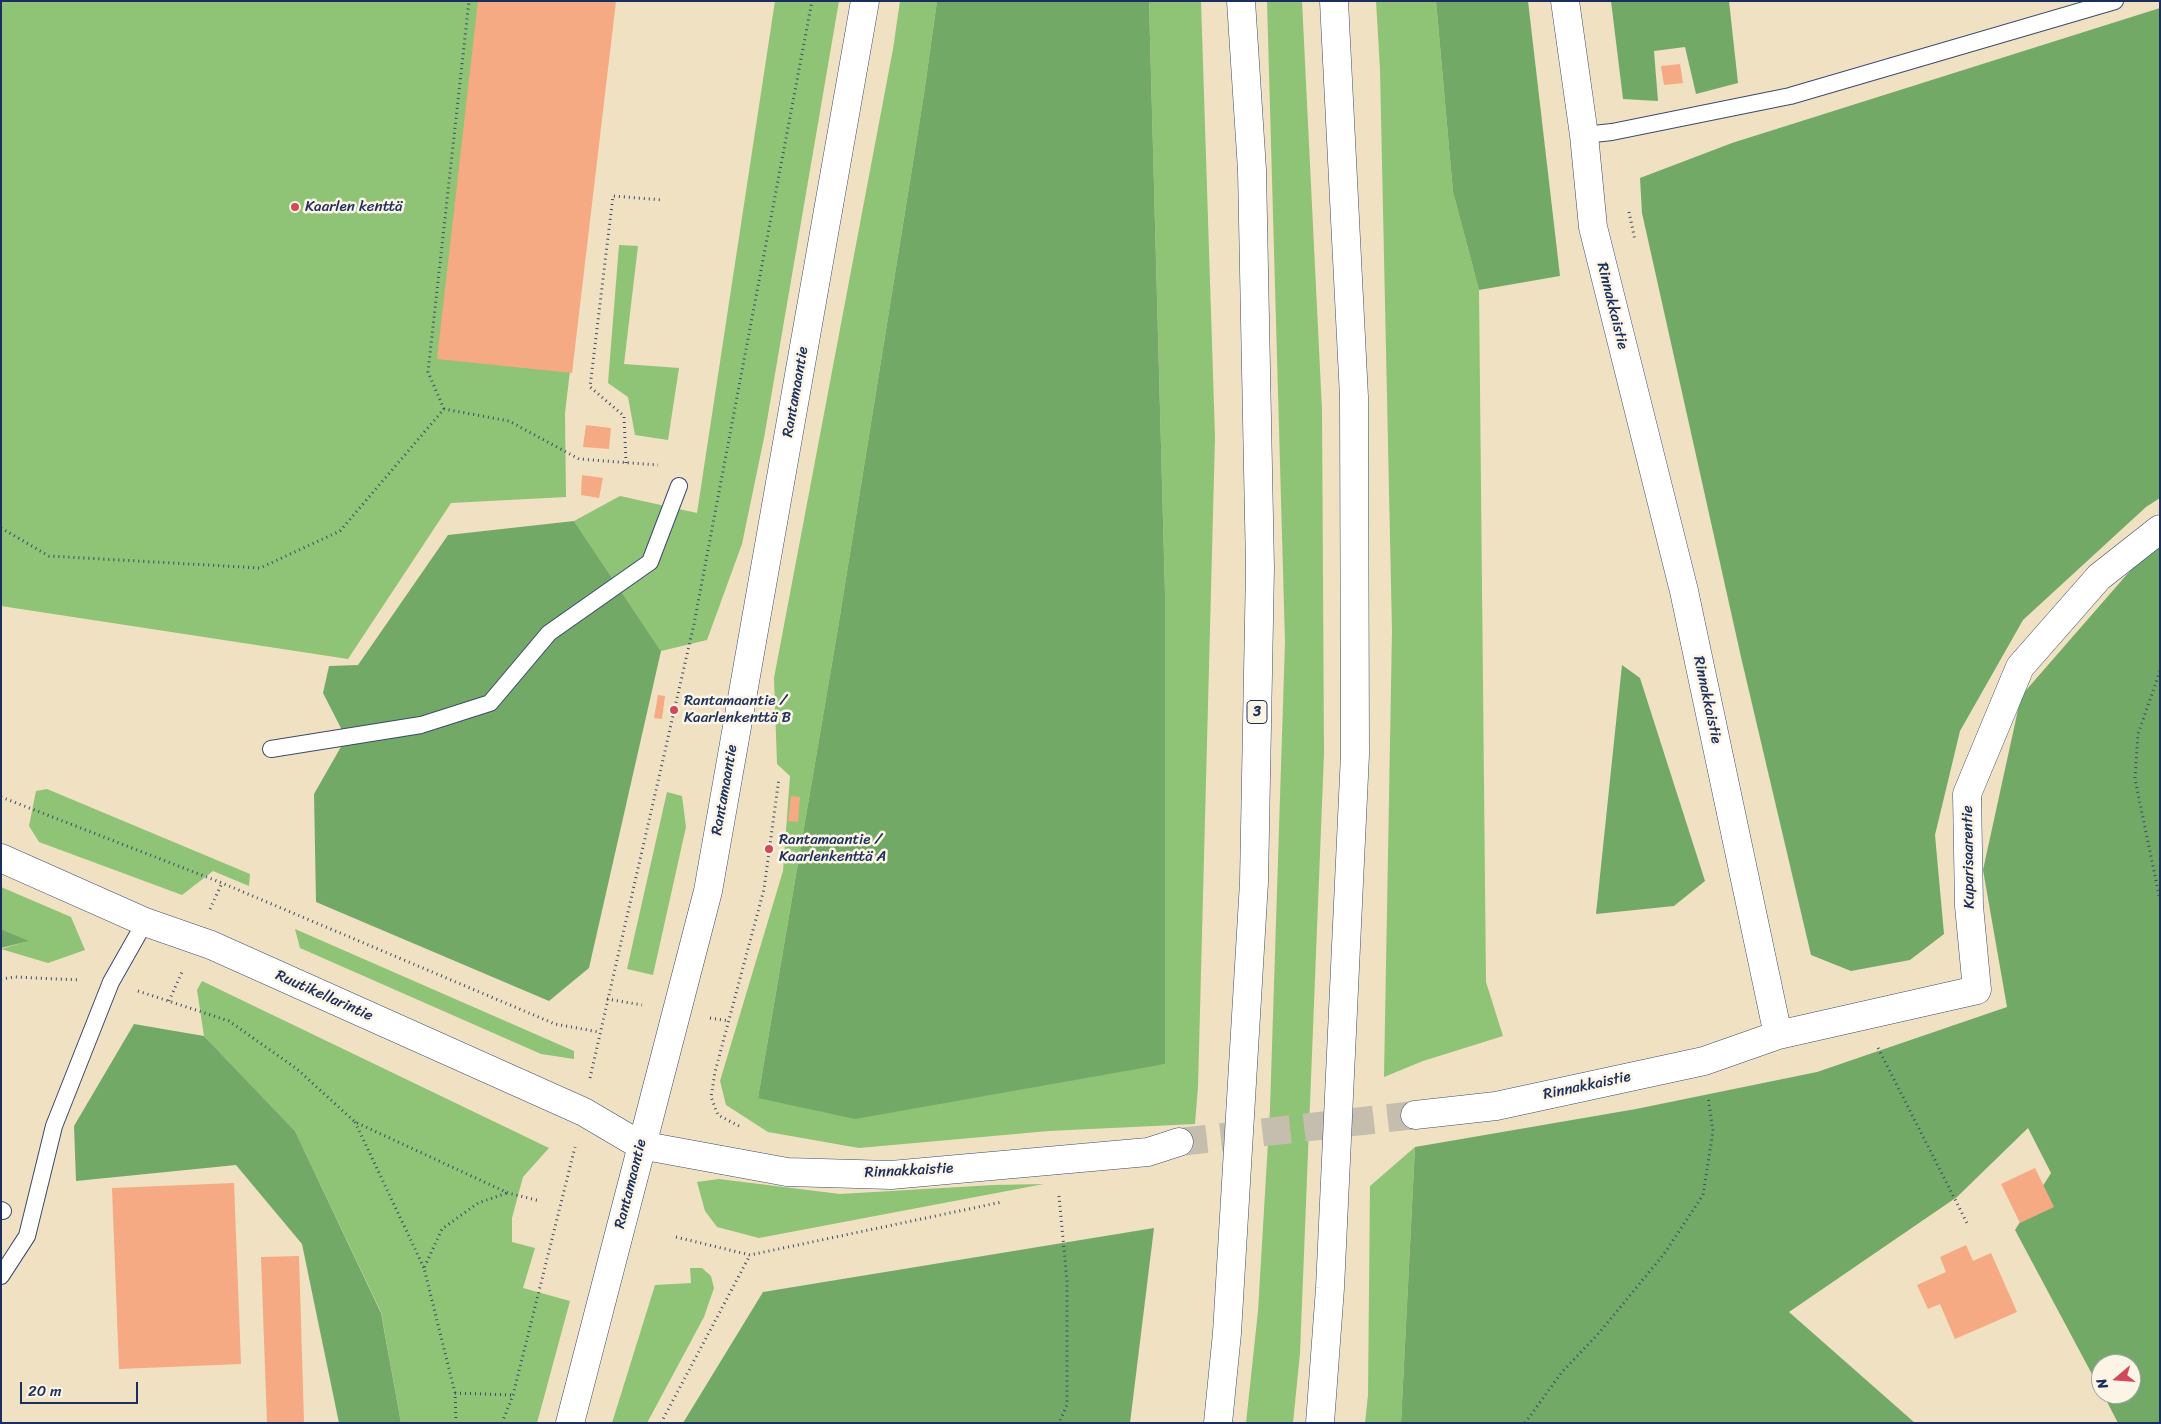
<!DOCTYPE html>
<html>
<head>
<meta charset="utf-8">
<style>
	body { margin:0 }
	#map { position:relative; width:2161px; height:1424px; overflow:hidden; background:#f0e1c2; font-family:Sriracha,sans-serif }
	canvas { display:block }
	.frame { position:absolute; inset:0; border:2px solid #1b2f5e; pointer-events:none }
	.north { position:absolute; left:2091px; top:1354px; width:50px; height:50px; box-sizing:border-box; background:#fcf5e5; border:1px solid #a2a6af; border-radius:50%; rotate:252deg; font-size:14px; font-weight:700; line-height:20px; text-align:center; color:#1b2f5e }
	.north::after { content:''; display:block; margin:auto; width:18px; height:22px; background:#d1495b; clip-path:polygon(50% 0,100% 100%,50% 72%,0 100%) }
	.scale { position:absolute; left:20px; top:1382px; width:118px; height:22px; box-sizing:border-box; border:2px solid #1b2f5e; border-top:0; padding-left:6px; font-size:15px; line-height:18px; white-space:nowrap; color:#1b2f5e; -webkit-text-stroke:4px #fcf5e5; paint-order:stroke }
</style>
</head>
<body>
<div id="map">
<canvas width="2161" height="1424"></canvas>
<div class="frame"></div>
<div class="north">N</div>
<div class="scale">20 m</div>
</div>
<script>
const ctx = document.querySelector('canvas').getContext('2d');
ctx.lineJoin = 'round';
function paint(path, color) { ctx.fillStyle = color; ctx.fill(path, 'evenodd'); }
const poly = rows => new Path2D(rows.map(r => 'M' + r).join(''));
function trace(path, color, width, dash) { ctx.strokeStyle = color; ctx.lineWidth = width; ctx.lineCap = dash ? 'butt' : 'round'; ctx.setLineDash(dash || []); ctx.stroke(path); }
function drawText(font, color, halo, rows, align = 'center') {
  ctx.font = font + ' Sriracha,sans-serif'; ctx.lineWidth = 5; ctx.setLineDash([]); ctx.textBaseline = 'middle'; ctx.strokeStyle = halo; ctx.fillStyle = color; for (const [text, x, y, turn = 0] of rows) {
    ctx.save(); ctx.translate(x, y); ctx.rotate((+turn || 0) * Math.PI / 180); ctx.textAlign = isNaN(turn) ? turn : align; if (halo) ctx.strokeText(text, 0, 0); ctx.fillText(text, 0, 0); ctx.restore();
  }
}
paint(poly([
	[1,1,614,1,565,413,566,497,451,503,348,659,1,606],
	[775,1,839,1,764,438,742,544,707,640,661,651,574,521,620,496,697,513],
	[900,1,937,1,924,94,838,628,758,1098,1165,1064,1165,594,1149,1,1201,1,1215,437,1198,1087,1195,1124,1049,1131,859,1148,768,1132,726,1105,720,1081,783,871,790,776,777,764,774,678,893,49],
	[1267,1,1302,1,1322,410,1324,754,1300,1353,1293,1423,1246,1423,1258,1311,1270,1109,1285,642],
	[1376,1,1436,1,1453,192,1479,290,1486,982,1503,1036,1423,1061,1384,1077,1392,631,1380,69],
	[619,245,638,246,624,364,679,368,668,440,635,435,628,397,608,383],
	[47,789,250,874,249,886,213,871,182,895,39,842,29,826,36,791],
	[667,792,682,796,686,827,653,975,627,969],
	[1,887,71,917,85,950,48,963,1,949,28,941,1,929],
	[295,929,574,1051,574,1059,541,1054,300,948],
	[202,981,549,1148,523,1177,512,1218,512,1242,535,1248,523,1288,570,1301,537,1423,401,1423,381,1312,295,1131,204,1036,197,990],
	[1415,1147,1401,1423,1365,1423,1368,1395,1370,1186],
	[719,1179,840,1194,994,1185,1044,1184,759,1238,717,1227,705,1211,697,1182],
	[690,1268,702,1268,711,1276,714,1288,704,1317,647,1423,612,1423,655,1285,691,1283]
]), '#8fc375');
paint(poly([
	[937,1,1149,1,1165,594,1165,1064,855,1119,758,1098,838,628,924,94],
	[1436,1,1528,1,1560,276,1479,290,1453,192],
	[1611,1,1729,1,1738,83,1696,94,1685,47,1654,51,1658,101,1623,99],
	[2160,8,2160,498,2146,507,2023,620,1960,731,1935,835,1944,934,1910,960,1851,971,1811,955,1741,657,1642,213,1640,178,1732,143],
	[574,521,661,651,589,968,549,1001,316,902,314,794,346,738,323,693,329,666,358,665,448,535],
	[2160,547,2160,1423,2118,1423,2103,1394,2131,1394,2131,1364,2101,1364,2101,1391,2015,1230,2051,1173,2028,1128,1957,1197,1789,1312,1915,1423,1401,1423,1415,1147,1636,1109,1817,1072,2007,1007,1983,870,2021,696,2136,564],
	[1622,665,1640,678,1705,881,1674,906,1596,914],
	[1,929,29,941,1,948],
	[134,1024,204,1036,295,1131,381,1313,401,1423,339,1423,302,1244,236,1165,76,1181,74,1126],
	[1154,1228,1130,1423,683,1423,763,1292]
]), '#73a966');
paint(poly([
	[478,1,616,1,572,373,437,359],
	[1680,64,1683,83,1664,85,1661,66],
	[586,425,611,428,609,449,583,447],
	[582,475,603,478,599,498,581,495],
	[658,695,665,696,662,719,654,718],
	[791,796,800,797,798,822,788,821],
	[2035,1168,2054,1207,2020,1223,2001,1184],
	[234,1183,241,1364,119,1369,112,1188],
	[1966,1245,1973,1261,1991,1253,2017,1312,1955,1339,1940,1304,1928,1309,1917,1285,1946,1272,1940,1257],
	[299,1256,304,1422,267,1423,261,1257]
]), '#f5aa83');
trace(poly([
	[1179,1142,1415,1115]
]), '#c5bdae', 28, [28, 14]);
const lane = poly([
	[1584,135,1612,132,1790,96,2115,1],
	[271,749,421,725,490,703,549,633,650,562,679,486],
	[1,1210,3,1211],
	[1,1276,27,1236,54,1126,111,982,145,922]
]);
const street = poly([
	[1565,1,1584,135,1593,227,1684,591,1778,1035],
	[1415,1115,1496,1106,1704,1061,1778,1035,1977,990,1969,906,1967,794,2020,667,2099,577,2160,529],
	[640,1145,787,1172,891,1175,1148,1152,1179,1142]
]);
const secondary = poly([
	[1,858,145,922,211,945,584,1112,640,1145],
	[570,1423,708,891,865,1]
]);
const highway = poly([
	[1218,1423,1227,1333,1254,882,1260,568,1252,170,1241,1],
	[1320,1423,1330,1288,1355,754,1354,397,1334,1]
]);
trace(lane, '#3b4a6d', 18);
trace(street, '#3b4a6d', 29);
trace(secondary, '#3b4a6d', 29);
trace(highway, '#3b4a6d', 29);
trace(poly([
	[1629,212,1635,240],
	[444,409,428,372,469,1],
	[626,463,624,416,590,387,613,196,663,200],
	[1,528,49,556,260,568,340,531,444,409,509,421,579,459,658,465],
	[2160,671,2138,734,2135,779,2160,900],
	[1,797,222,883,555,1024,599,1032],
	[210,909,222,883],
	[1,979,15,977,80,980],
	[138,991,229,1021,297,1069,355,1122,508,1193,540,1201],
	[607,999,642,1005],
	[169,1001,182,972],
	[710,1018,729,1021],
	[1878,1048,1967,1223],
	[590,1078,694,624,812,1],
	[355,1122,424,1268],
	[739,1126,718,1115,711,1097,715,1072,764,889,779,778],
	[1059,1196,1067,1281,1067,1405,1059,1423],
	[676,1237,750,1255,1002,1202],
	[455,1393,513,1395],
	[456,1423,455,1393,424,1268,442,1229,478,1203,507,1193],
	[502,1423,513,1395,575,1147],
	[661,1423,750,1255],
	[1525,1423,1562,1372,1599,1333,1664,1254,1703,1195,1713,1131,1708,1096]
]), '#3b4a6d', 3, [1, 4]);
trace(lane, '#fff', 16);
trace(street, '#fff', 28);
trace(secondary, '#fff', 28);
trace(highway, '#fff', 28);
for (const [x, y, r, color] of [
	[295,207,5,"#d1495b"],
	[674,710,5,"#d1495b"],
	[769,849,5,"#d1495b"]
]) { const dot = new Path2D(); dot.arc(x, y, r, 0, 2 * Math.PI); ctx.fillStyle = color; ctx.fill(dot); trace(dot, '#fcf5e5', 2); }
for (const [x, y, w] of [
	[1257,712,20]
]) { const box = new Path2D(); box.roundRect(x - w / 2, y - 11.5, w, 23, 4); ctx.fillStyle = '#fcf5e5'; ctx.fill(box); trace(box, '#1b2f5e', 1); }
drawText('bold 14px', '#1b2f5e', null, [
	["3",1257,712]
]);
drawText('15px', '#1b2f5e', '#fcf5e5', [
	["Kaarlen kenttä",305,207],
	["Rantamaantie /",684,701],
	["Kaarlenkenttä B",684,718],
	["Rantamaantie /",779,840],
	["Kaarlenkenttä A",779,857]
], 'left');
drawText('15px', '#1b2f5e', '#fcf5e5', [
	["Rinnakkaistie",1612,306,76],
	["Rantamaantie",796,392,-80],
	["Rinnakkaistie",1707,700,78],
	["Rantamaantie",725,790,-80],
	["Kuparisaarentie",1969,857,-91],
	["Ruutikellarintie",324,996,24],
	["Rinnakkaistie",1587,1086,-12],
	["Rinnakkaistie",909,1171,-3],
	["Rantamaantie",631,1184,-76]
]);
</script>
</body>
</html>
